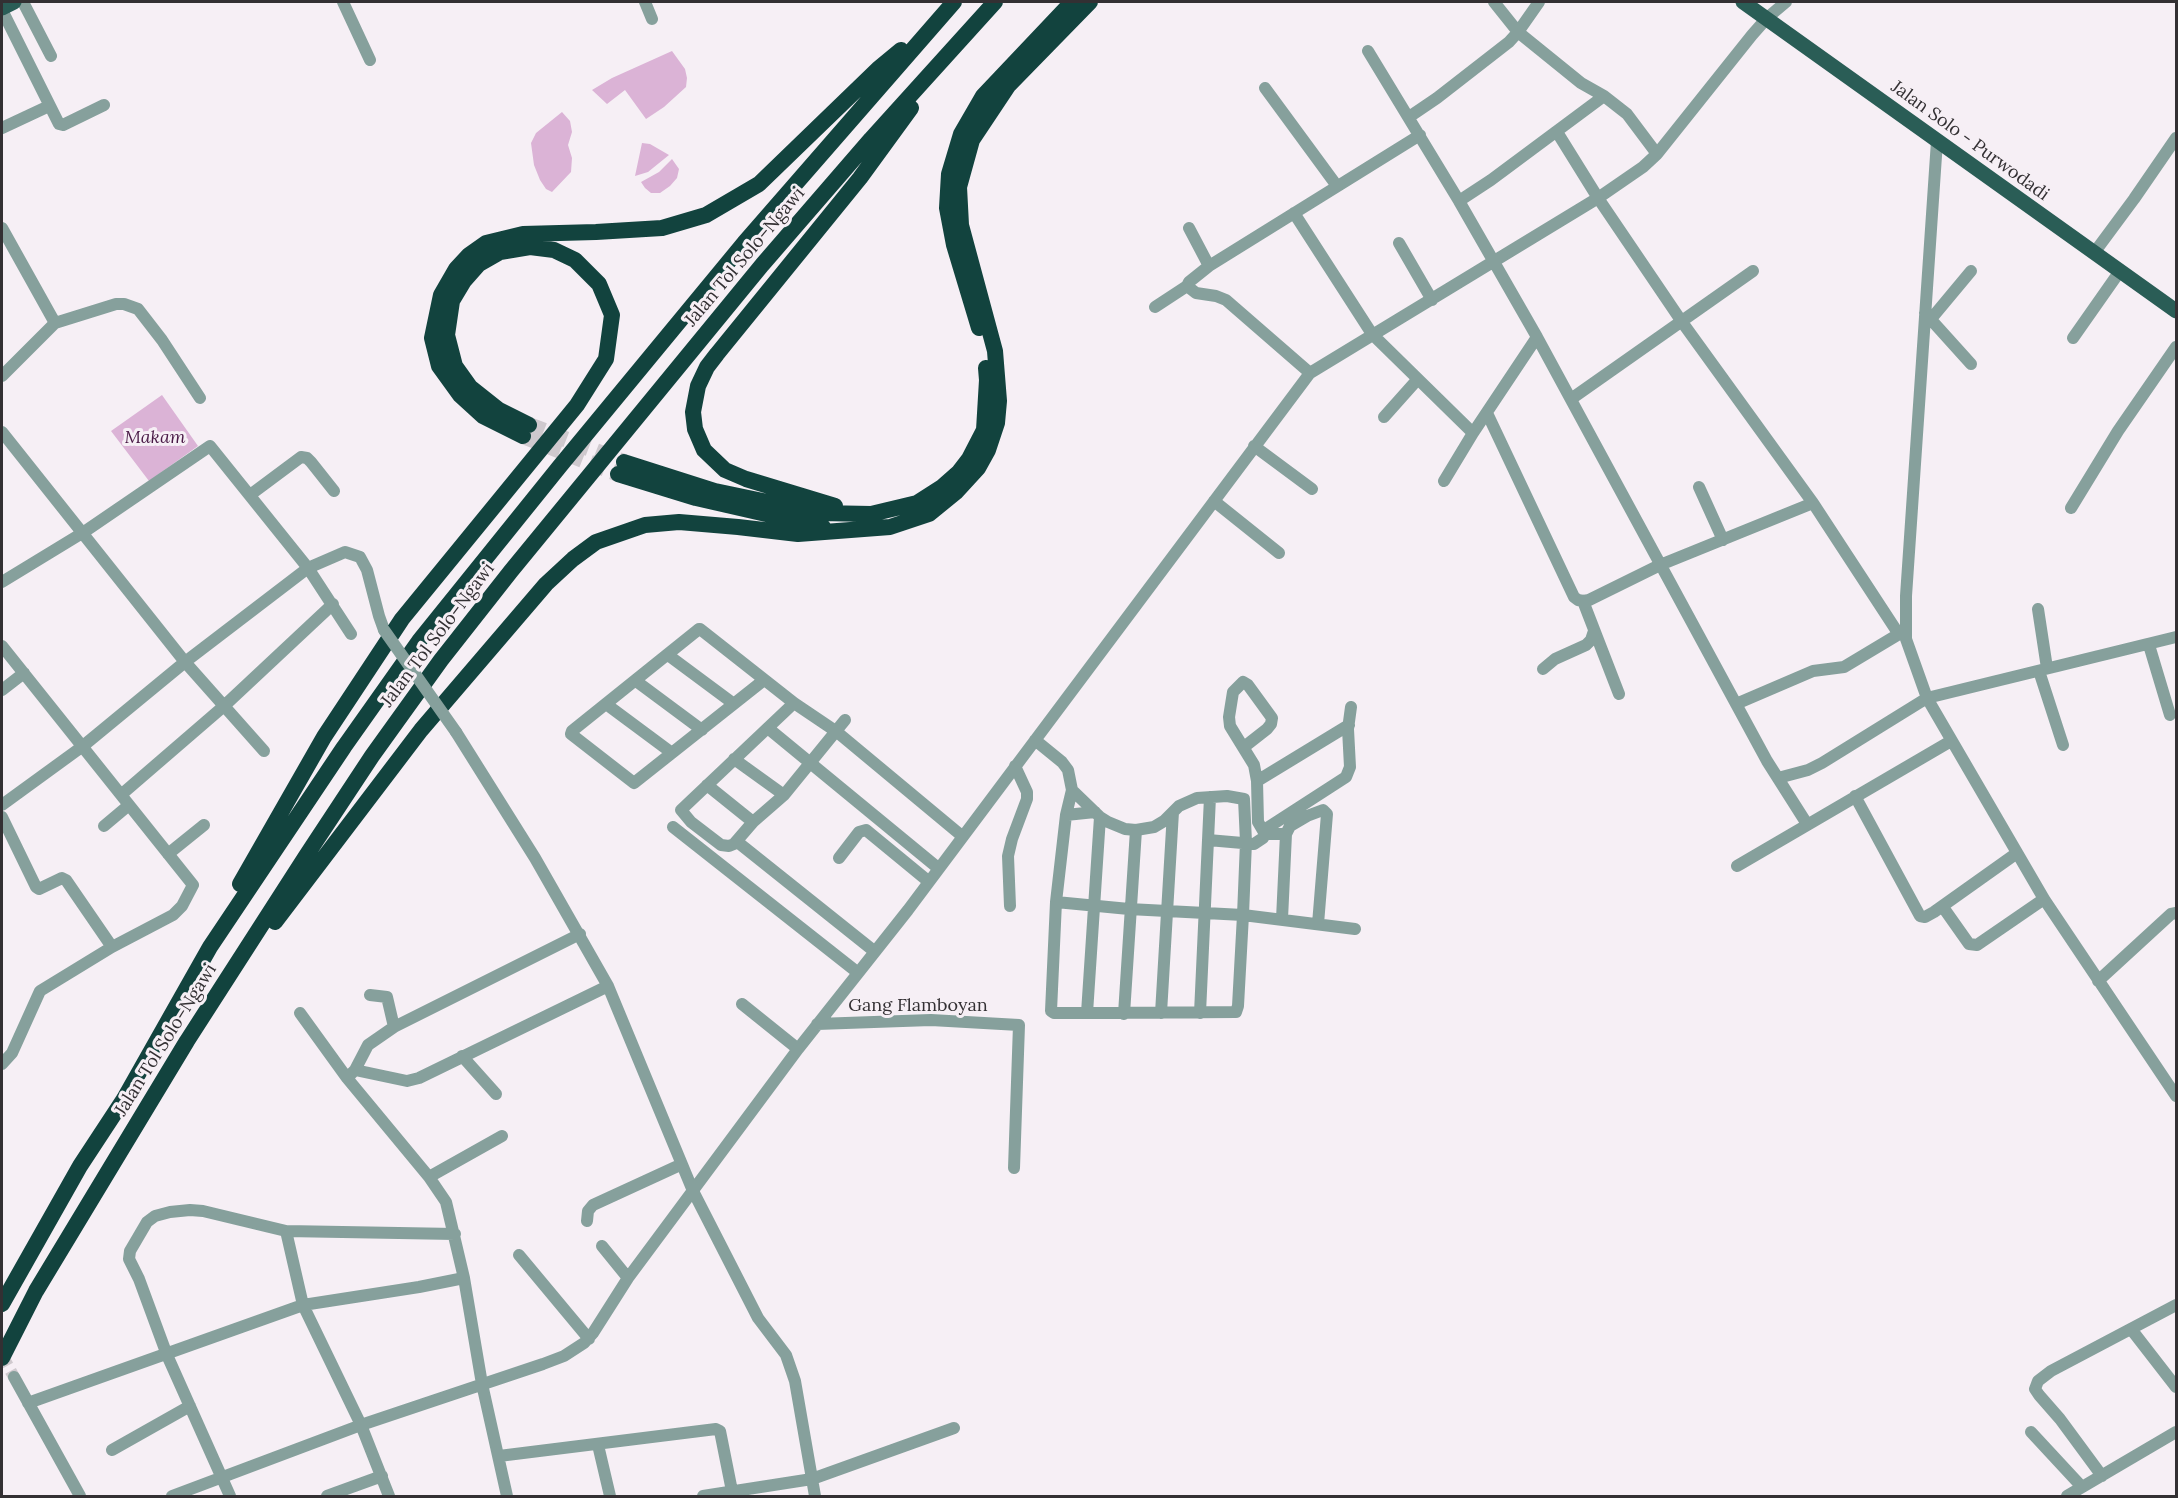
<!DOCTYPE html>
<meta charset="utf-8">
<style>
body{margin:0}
#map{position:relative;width:2178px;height:1498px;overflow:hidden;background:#f6eff5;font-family:Lora,serif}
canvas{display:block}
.frame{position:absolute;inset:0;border:3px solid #333033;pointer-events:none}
</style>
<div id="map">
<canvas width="2178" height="1498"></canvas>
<div class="frame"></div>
</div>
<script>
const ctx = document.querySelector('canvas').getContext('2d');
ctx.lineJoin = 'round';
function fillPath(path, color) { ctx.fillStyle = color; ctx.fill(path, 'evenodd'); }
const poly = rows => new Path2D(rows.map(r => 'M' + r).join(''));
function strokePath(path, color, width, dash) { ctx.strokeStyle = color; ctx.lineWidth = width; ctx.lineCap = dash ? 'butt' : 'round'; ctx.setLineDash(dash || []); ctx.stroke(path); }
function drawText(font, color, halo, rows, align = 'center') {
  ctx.font = font + ' Lora,serif'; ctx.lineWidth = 6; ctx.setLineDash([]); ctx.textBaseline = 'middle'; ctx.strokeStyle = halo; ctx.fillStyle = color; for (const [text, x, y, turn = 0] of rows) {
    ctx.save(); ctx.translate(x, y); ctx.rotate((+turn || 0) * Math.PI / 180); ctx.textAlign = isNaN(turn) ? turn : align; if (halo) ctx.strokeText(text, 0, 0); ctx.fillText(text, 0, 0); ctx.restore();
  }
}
const green = poly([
 [672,51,685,69,687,78,686,87,664,107,646,119,625,90,607,104,592,90,612,78],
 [562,112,570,121,572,132,568,145,572,158,571,172,552,192,546,189,540,180,534,165,531,143,536,133],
 [642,143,650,144,669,155,648,172,635,176],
 [672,159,679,169,677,178,670,186,660,193,651,193,645,188,641,182,659,172],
 [162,395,198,446,149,481,111,431]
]);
const minorTunnel = poly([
 [2,1355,14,1377]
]);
const highwayTunnel = poly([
 [529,425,624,462],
 [523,436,618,474]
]);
const minor = poly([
 [23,2,51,56],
 [343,2,370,60],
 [645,2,652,19],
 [1494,2,1518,32,1581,83,1604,96,1627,114,1657,154],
 [2,10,59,124,63,125,104,105],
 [1368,51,1459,201,1537,337,1767,761,1807,824],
 [1265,88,1337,186],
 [1409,117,1437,98,1509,42,1518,32,1539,2],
 [2,128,49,106],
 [1557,132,1598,198,1682,322,1813,503,1898,633],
 [1937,141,1906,596,1906,639,1927,698,2044,899,2176,1096],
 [1459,201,1491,180,1604,96],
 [1294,213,1372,334,1473,433,1537,337],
 [2,228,55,323,2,376],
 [1189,228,1209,266],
 [1399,243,1432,300],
 [2094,253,2134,199,2176,138],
 [1187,286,1196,293,1216,296,1226,300,1310,373],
 [1155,307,1187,286,1189,282,1209,266,1420,135],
 [1925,313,1971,364],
 [1931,319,1971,271],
 [55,323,116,304,124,304,138,309,162,340,200,398],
 [2073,338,2120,271],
 [1571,399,1753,271],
 [1487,413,1574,597,1578,600,1583,601,1589,600,1660,565,1813,503],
 [1384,417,1417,380],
 [2,432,185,662,264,751],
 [1254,446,1312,489],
 [1444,481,1473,433],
 [1699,487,1723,540],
 [250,495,301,457,307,458,311,462,334,491],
 [1214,501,1279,553],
 [2071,508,2118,431,2176,347],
 [2,582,84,532,210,446,308,568,345,552,360,557,367,570,379,616,384,630],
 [1583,601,1619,694],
 [2038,609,2047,668],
 [2149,645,2170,715],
 [2,646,193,885,182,906,173,915,112,947,40,991,12,1053,2,1064],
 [668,655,734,704],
 [1543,669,1555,659,1586,645,1591,640,1594,631],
 [2039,671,2063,745],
 [764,680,634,783,571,734,572,731,699,629,700,629,794,703,837,732,962,836],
 [636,681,702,730],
 [2,690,24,673],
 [794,703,681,810,691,822,721,845,729,846,734,844,753,822,784,795,845,720],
 [606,704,672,753],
 [1736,704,1813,671,1844,667,1904,631],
 [769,729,938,868],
 [456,732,535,858,608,986,693,1191,758,1318,786,1355,795,1381,815,1496],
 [1035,740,1062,762,1068,770,1072,790,1100,817,1108,822,1125,829,1136,830,1154,827,1164,821,1179,806,1197,798,1227,796,1244,799,1246,842,1243,915,1238,1006,1236,1012,1087,1013,1054,1013,1051,1011,1056,902,1066,815,1072,790],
 [1244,747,1267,729,1271,724,1272,718,1248,685,1243,682,1233,692,1229,717,1230,726,1254,765,1257,781],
 [734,759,784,795],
 [1778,778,1808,770,1822,763,1927,698,2176,637],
 [707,785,753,822],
 [122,794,224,706,333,604],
 [1855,796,1920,916,1925,917,1934,912,2017,853],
 [2,805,83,746,185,662,308,568,351,634],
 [1066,815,1095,812],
 [2,817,36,887,39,889,62,878,66,880,112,947],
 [104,826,129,805],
 [673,827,857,972],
 [1264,830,1346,777,1350,767,1348,729,1351,707],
 [1265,834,1258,822,1257,781,1349,725],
 [1265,834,1286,834,1282,919],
 [1286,834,1290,826,1307,816,1323,810,1327,814,1318,924],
 [1208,840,1254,844,1263,838,1265,834],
 [740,844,874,951],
 [168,854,204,825],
 [839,858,859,832,866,830,928,881],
 [1737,866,1951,741],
 [1056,902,1129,909,1243,915,1355,929],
 [1944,905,1945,910,1969,944,1977,945,2044,899],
 [1010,906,1008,856,1012,839,1027,799,1027,792,1015,766],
 [2098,981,2171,914,2176,913],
 [370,995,387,997,394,1027],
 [742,1004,798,1049],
 [300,1013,347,1078,429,1177,446,1202,464,1278,482,1384,507,1496],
 [1087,1013,1100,817],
 [1161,1013,1173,812],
 [1200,1013,1210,797],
 [1124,1014,1136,830],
 [817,1024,931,1020,1019,1025,1014,1168],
 [462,1056,496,1094],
 [355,1070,407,1081,419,1078,608,986],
 [347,1078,355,1070,368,1045,394,1027,580,934],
 [429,1177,502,1136],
 [587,1221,588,1211,593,1205,680,1165],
 [286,1231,303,1305,419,1287,464,1278],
 [602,1246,628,1278],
 [519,1255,589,1339],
 [2131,1329,2176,1387],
 [14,1377,80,1496],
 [28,1403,303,1305,361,1425,389,1496],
 [2031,1432,2082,1487],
 [598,1445,610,1496],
 [112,1450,190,1406],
 [499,1456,716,1429,720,1431,733,1496],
 [2102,1476,2060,1419,2039,1395,2035,1389,2038,1381,2051,1371,2176,1305],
 [172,1496,361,1425,543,1364,564,1356,584,1343,593,1333,628,1278,798,1049,908,910,1310,373,1598,198,1643,167,1657,154,1752,35,1767,18,1786,2],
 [230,1496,167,1355,139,1279,129,1259,130,1251,147,1222,155,1216,170,1212,190,1210,203,1211,286,1231,455,1234],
 [327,1496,382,1476],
 [703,1496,812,1479,954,1428],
 [2067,1496,2176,1432]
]);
const major = poly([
 [1743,2,2176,311],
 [2,8,14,2]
]);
const highway = poly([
 [979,328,954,245,947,208,949,174,961,134,983,96,1072,2],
 [523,436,483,416,460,395,439,366,432,338,441,295,456,269,469,255,486,243,523,234,596,232,662,228,706,215,759,184,878,69,901,50],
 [624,462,715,491,820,513,871,514,917,503,942,487,959,472,969,459,984,430,987,380,986,368],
 [618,474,696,498,823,527],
 [835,506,746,479,725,470,704,450,695,429,693,412,698,386,707,367,717,354,860,178,911,108],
 [240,884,324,737,402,619,577,405,606,359,612,315,599,284,575,260,554,250,530,247,500,252,479,264,464,281,452,301,447,335,455,366,470,387,499,410,529,425],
 [275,922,421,730,546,584,573,559,596,542,645,525,679,522,738,527,798,534,890,527,929,514,956,492,978,468,988,450,997,423,999,401,995,351,961,225,959,187,972,140,1008,86,1090,2],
 [2,1304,80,1166,124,1099,210,947,344,747,419,641,560,466,744,243,954,2],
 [2,1358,36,1291,187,1041,306,856,372,756,441,660,511,571,762,265,871,139,995,2]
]);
const minorBridge = poly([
 [384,630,456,732]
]);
const streetNames = [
 ["Jalan Solo - Purwodadi",1970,141,36],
 ["Jalan Tol Solo–Ngawi",745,257,-50],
 ["Jalan Tol Solo–Ngawi",438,635,-53],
 ["Gang Flamboyan",918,1006],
 ["Jalan Tol Solo–Ngawi",166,1040,-58]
];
const parkNames = [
 ["Makam",155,438]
];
fillPath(green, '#dbb3d6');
strokePath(minorTunnel, '#cfc9ce', 12, [12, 6]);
strokePath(highwayTunnel, '#cfc9ce', 16, [16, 8]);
strokePath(minor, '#86a09c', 12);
strokePath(major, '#2a5d56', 15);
strokePath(highway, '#12433e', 16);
strokePath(minorBridge, '#86a09c', 12);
drawText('18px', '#333033', '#f6eff5', streetNames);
drawText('italic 18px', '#491946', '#f6eff5', parkNames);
</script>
